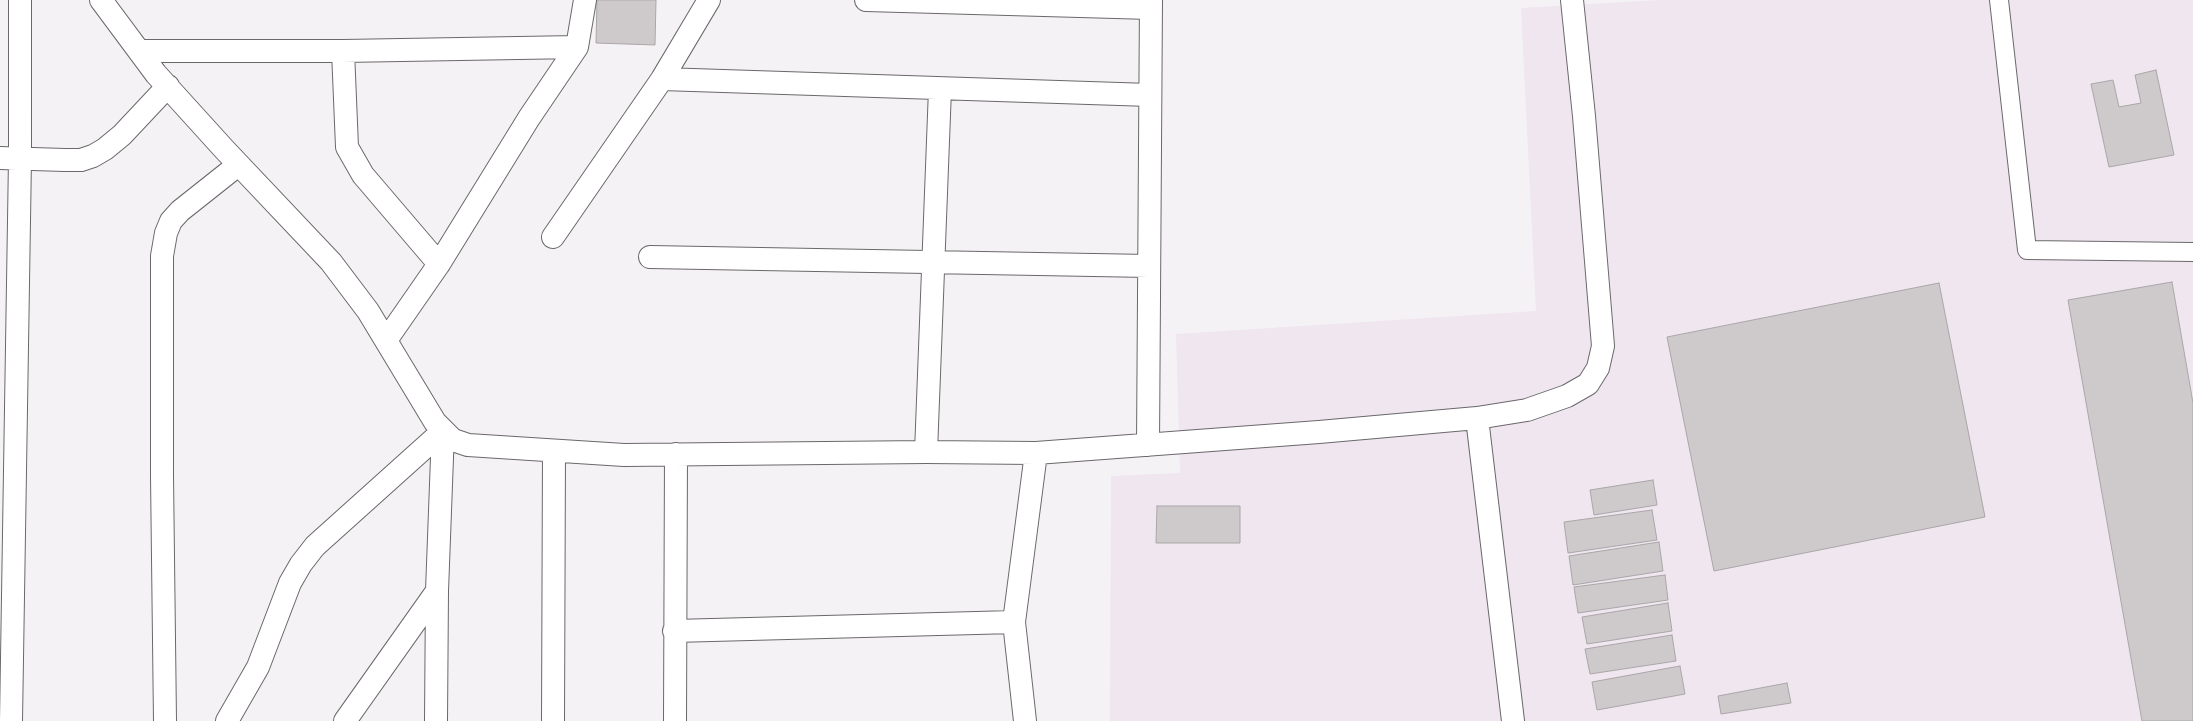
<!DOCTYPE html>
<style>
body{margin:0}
canvas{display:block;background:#f5f2f5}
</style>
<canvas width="2193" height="721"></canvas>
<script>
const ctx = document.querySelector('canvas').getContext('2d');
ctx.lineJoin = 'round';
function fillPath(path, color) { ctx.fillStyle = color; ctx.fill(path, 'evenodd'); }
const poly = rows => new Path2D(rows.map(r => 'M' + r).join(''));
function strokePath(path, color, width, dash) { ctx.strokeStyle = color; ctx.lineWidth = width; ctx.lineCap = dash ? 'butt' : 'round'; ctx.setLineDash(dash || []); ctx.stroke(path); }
const built = poly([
 [1660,0,2193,0,2193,721,1110,721,1111,476,1180,473,1176,334,1536,311,1521,8]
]);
const building = poly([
 [597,0,656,0,655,45,596,43,597,0],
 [2156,70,2174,155,2109,167,2091,84,2113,80,2119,107,2141,103,2135,75,2156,70],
 [2172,282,2193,403,2193,721,2142,721,2068,300,2172,282],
 [1939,283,1985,517,1714,571,1667,337,1939,283],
 [1653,480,1657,505,1594,515,1590,490,1653,480],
 [1157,506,1240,506,1240,543,1156,543,1157,506],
 [1652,510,1657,540,1568,553,1564,522,1652,510],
 [1659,542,1663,571,1573,585,1569,556,1659,542],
 [1665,575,1668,600,1578,613,1574,587,1665,575],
 [1668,603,1672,631,1587,644,1582,617,1668,603],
 [1672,635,1676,661,1590,674,1585,649,1672,635],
 [1680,666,1685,694,1597,710,1592,682,1680,666],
 [1787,683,1791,703,1721,714,1718,696,1787,683]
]);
const lane = poly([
 [1999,0,2027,250,2193,252]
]);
const street = poly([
 [101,0,156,74,224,149,331,262,368,311,435,422,453,440,468,445,624,455,926,452,1036,453,1319,432,1477,418,1527,410,1567,396,1588,384,1598,368,1603,346,1584,116,1572,0],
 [866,0,1151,8],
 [139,51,343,51,577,47],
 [343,51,347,147,363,175,439,264],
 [662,79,1150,95],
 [0,158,65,160,81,160,93,156,105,149,122,135,168,86],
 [553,237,662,79,709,0],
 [650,257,1149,266],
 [387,339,439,264,529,118,577,47,585,0],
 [1477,418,1513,721],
 [1148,445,1151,0],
 [926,452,940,89],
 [674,631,1014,622],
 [11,721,20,158,20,0],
 [165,721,162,476,162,256,166,233,171,221,180,211,238,165],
 [227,721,258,667,290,583,301,564,315,546,443,431],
 [345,721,437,591],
 [436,721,437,591,443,431],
 [553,721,554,451],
 [675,721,676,454],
 [1025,721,1014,622,1036,453]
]);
fillPath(built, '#efe6ef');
fillPath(building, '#cecacb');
strokePath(building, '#aba7a9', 1);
strokePath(lane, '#6b686b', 20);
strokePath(street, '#6b686b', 24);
strokePath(lane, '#fff', 18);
strokePath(street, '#fff', 22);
</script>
